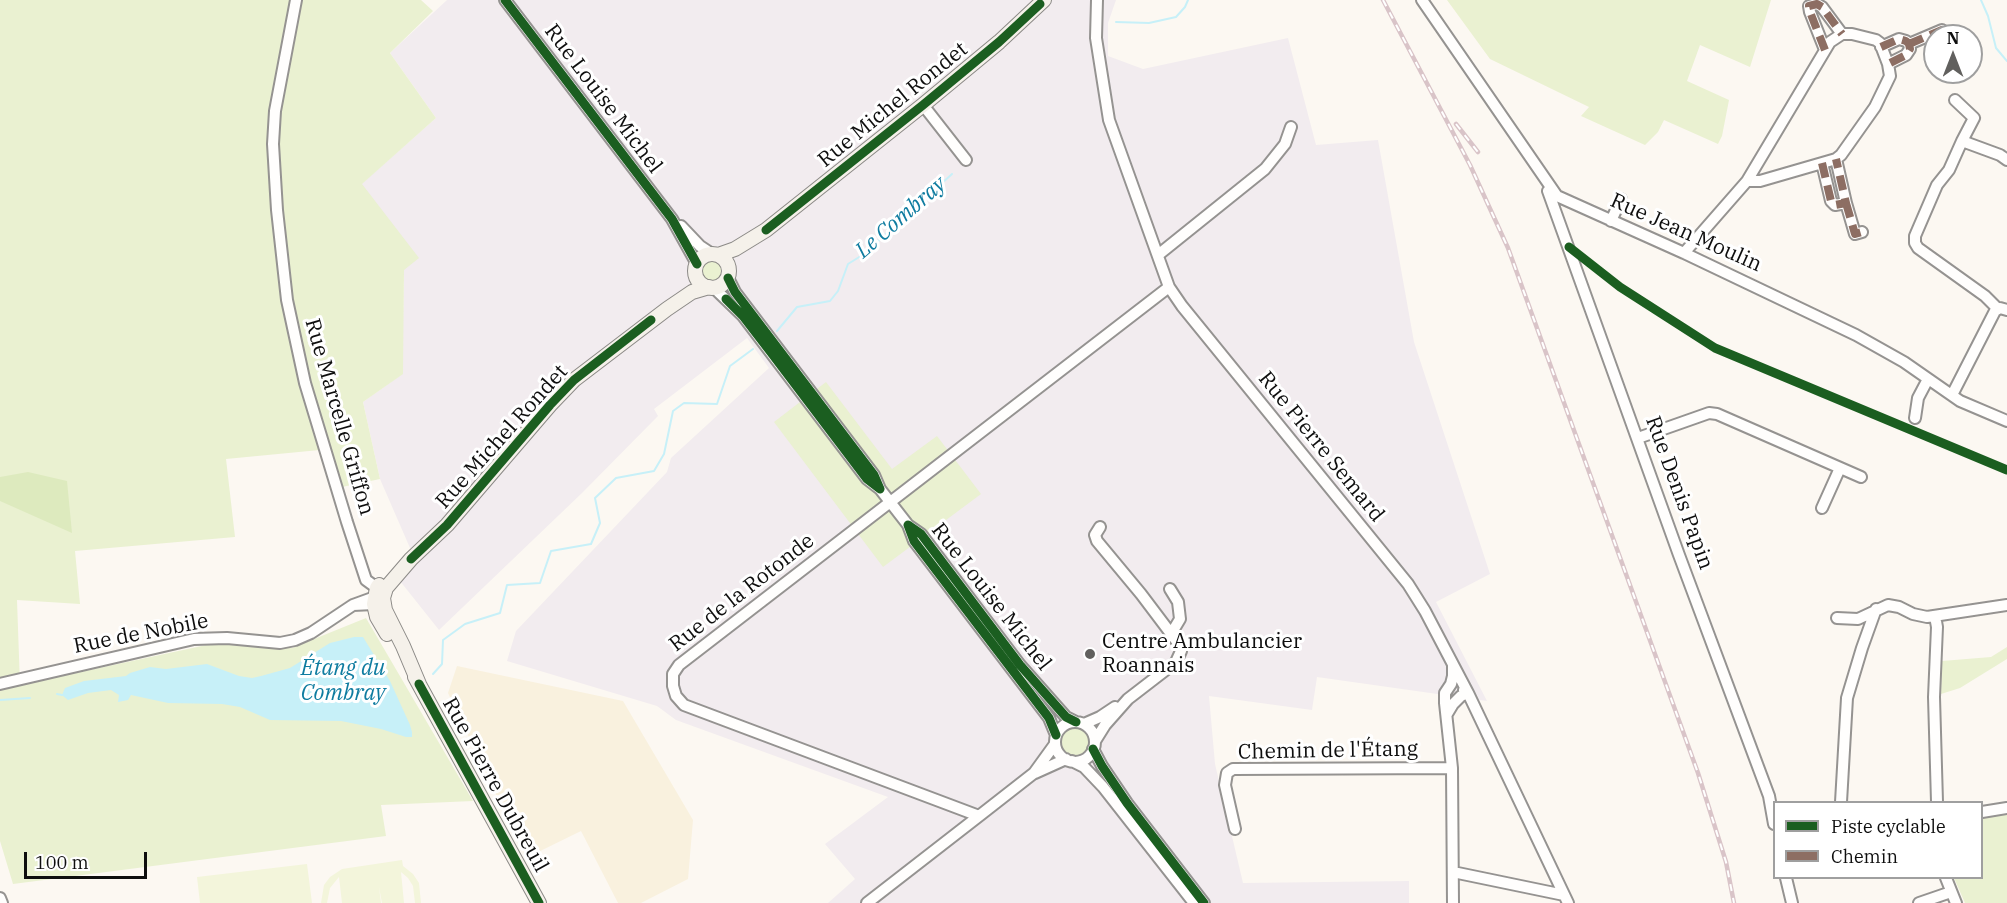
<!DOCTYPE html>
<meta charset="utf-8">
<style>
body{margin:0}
#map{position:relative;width:2007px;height:903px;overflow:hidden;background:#fcf8f2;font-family:"IBM Plex Serif",serif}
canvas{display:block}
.legend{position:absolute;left:1773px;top:801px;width:210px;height:78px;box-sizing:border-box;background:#fff;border:2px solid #9f9f9f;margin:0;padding:8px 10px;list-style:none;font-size:18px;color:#0e0e0e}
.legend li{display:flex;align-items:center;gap:12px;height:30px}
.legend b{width:30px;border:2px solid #9f9f9f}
.north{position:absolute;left:1923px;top:24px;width:60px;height:60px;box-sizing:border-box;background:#fff;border:2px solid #9f9f9f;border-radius:50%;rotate:0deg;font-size:16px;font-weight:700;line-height:24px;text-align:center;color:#0e0e0e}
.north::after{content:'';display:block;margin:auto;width:21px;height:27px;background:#61605e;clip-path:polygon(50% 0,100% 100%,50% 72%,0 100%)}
.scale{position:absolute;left:24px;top:852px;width:123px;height:27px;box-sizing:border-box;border:3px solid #0e0e0e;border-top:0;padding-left:8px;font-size:18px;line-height:21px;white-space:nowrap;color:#0e0e0e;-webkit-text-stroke:4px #fff;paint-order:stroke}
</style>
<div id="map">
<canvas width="2007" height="903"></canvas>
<ul class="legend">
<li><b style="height:8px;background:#1b5e20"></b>Piste cyclable</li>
<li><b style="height:8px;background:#8d6e63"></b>Chemin</li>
</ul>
<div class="north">N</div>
<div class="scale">100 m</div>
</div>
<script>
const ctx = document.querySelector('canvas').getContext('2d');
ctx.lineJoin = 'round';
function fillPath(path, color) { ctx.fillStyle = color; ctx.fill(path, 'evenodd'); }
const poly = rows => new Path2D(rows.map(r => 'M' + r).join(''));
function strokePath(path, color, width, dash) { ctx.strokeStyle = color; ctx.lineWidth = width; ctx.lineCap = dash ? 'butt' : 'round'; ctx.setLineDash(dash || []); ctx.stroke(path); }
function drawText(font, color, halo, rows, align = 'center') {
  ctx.font = font + ' "IBM Plex Serif",serif'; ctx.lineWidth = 6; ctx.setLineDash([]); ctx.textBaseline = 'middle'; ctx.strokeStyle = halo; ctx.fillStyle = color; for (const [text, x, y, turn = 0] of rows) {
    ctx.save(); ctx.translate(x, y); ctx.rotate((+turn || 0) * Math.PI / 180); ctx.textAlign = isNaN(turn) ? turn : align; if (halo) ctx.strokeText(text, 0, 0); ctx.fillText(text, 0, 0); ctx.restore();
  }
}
const industrial = poly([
 [447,0,1116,0,1108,23,1108,56,1143,69,1288,38,1316,145,1378,140,1414,342,1490,574,1436,602,1487,701,1317,677,1312,710,1209,696,1215,764,1243,883,1409,881,1409,903,828,903,855,879,825,844,888,797,676,720,657,706,507,661,516,631,667,472,671,458,769,368,747,338,654,409,658,416,582,493,439,630,400,581,417,564,380,479,363,402,402,374,404,270,361,184,436,118,390,53]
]);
const farmland = poly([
 [457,666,623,701,693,820,688,879,641,903,618,903,581,831,526,858,448,693]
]);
const green = poly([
 [0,0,421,0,433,11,390,53,436,118,362,184,419,258,404,270,403,374,363,402,380,479,342,487,330,449,226,459,235,537,75,551,80,604,17,600,20,685,211,644,292,648,366,618,473,801,381,805,386,836,13,884,0,841],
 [1447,0,1771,0,1750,67,1700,45,1687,81,1729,100,1722,136,1718,144,1664,120,1658,132,1645,145,1581,116,1589,107,1490,59],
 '700 271a12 12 0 1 1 24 0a12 12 0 1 1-24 0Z',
 [826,382,892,469,937,436,981,494,883,567,774,422],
 [2007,647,2007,659,1960,688,1941,694,1942,661,1991,657],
 '1061 742a14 14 0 1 1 28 0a14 14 0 1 1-28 0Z',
 [2007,813,2007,903,1965,903,1954,878,1982,878,1982,818]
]);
const forest = poly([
 [28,472,67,481,72,533,0,501,0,477]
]);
const pitch = poly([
 [402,860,403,866,413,874,419,883,421,903,415,903,413,886,408,878,401,872,404,903,382,903,379,887,381,903,342,903,339,877,330,888,327,903,321,903,324,885,330,877,342,869],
 [307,864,312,903,200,903,197,877]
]);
const water = poly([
 [354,637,363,637,390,681,410,725,412,732,412,737,406,737,381,729,341,721,270,720,240,707,222,704,168,703,131,695,128,700,118,702,119,695,111,690,88,693,68,700,62,695,65,688,84,681,126,676,130,673,150,667,166,669,207,664,239,676,252,678,261,676,290,668,330,643]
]);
const stream = poly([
 [1981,0,1988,16,1996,48,2007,61],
 [1116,22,1149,23,1176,17,1185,7,1188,0],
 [777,331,797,307,830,301,838,291,848,264,864,254,952,174],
 [433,674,442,664,443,640,465,624,500,613,507,585,540,583,551,551,591,544,600,523,595,498,616,478,654,471,664,454,673,411,684,403,717,404,730,366,753,349],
 [57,694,62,695],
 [0,700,30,698]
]);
const street = poly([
 [296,0,275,111,273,144,277,210,287,300,305,383,347,522,366,580,377,588],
 [505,0,672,219,697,264],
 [1097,0,1096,38,1109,120,1169,287,1182,306,1408,584,1425,611,1468,693,1568,903],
 [1422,0,1557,196,1684,253,1856,335,1904,362,1960,401,2007,421],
 [1909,44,1942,30,1945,36],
 [1881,47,1899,39,1906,41,1909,44,1910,49,1906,55,1888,64],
 [1825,50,1810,12,1809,6,1817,4,1822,7,1842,34],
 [1955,100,1974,118,1962,141],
 [923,105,966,160],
 [1822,163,1831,201,1835,205,1846,203,1836,159],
 [1548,191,1679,555,1769,796,1774,824],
 [1846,203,1855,234,1862,232],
 [1611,221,1621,199],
 [681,226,700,246,712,254],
 [1684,253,1747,181,1830,42,1842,34,1852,34,1876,40,1880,43,1888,64,1890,76,1875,107,1841,155,1836,159,1760,181,1747,181],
 [1158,255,1265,169,1285,144,1291,127],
 [714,288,743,316,867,479,880,489,874,475,735,292,728,278],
 [1998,309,1985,296,1918,248,1915,243,1915,236,1937,185,1949,170,1962,141,2000,155,2007,160],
 [1952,395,1995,311,2000,308,2007,310],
 [1915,418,1918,398,1928,379],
 [1638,438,1709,413,1717,414,1861,477],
 [880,489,908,525],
 [1822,508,1840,468],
 [1170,589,1178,602,1180,619,1171,634],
 [374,604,353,605,375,597],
 [1935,616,1937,627,1934,697,1937,802],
 [1837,618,1858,619,1888,605,1899,607,1913,614,1927,617,2007,605],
 [0,684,194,639,227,638,280,643,295,640,311,633,353,605],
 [1447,714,1453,704,1461,696,1468,693,1464,690],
 '1055 742a20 20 0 1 1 40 0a20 20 0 1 1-40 0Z',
 [1084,724,1100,717,1115,707],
 [1056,735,1049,718,914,541,908,525,921,534,1020,665,1066,717,1076,722],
 [1095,741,1105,725,1128,699,1176,662,1181,651,1178,643,1141,594,1097,541,1095,535,1100,527],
 [1055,744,1034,773,979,816,684,705,676,696,673,686,673,674,679,665,1169,287],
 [1093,749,1102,766,1127,803,1204,903],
 [1072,761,1084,767,1103,787,1194,903],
 [1035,773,1066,759],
 [1841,802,1847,698,1862,648,1876,609],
 [1982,812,2007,808],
 [1235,829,1225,785,1227,773,1233,769,1452,768],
 [1453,872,1564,895],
 [1786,878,1792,903],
 [1946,878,1956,903],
 [0,898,2,903],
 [867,903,979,816],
 [1453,903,1452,768,1445,703,1445,693,1451,684,1453,676,1453,666],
 [1919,903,1951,892]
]);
const secondary = poly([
 '695 271a17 17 0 1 1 34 0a17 17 0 1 1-34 0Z',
 [718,255,735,249,766,230,923,105,999,42,1044,0],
 [379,585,377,588,374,604,377,617,387,634],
 [415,677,539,903],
 [419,684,403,646,385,610,383,598,386,588,411,559,447,525,550,405,574,380,667,309,692,292,709,287]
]);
const rail = poly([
 [1383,0,1470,165,1508,248,1698,773,1726,862,1734,903],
 [1456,124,1478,152]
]);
const quiet = poly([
 [1909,44,1942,30,1945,36],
 [1881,47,1899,39,1906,41,1909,44,1910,49,1906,55,1888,64],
 [1825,50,1810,12,1809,6,1817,4,1822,7,1842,34],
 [1822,163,1831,201,1835,205,1846,203,1836,159],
 [1846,203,1855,234,1862,232]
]);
const cycleway = poly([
 [505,0,672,219,697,264],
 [766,230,923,105,999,42,1040,4],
 [1569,247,1620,287,1715,348,2007,470],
 [726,299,743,316,773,355,867,479,880,489,874,475,735,292,728,278],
 [411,559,447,525,550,405,574,380,651,320],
 [419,684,539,903],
 [1056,735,1049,718,914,541,908,525,921,534,1020,665,1066,717,1076,722],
 [1093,749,1102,766,1127,803,1204,903]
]);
const markers = [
 [1090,654,6,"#61605e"]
];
const streetNames = [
 ["Rue Louise Michel",603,99,53],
 ["Rue Michel Rondet",893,105,-39],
 ["Rue Jean Moulin",1686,233,24],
 ["Rue Marcelle Griffon",339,417,74],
 ["Rue Michel Rondet",502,437,-48],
 ["Rue Pierre Semard",1321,447,51],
 ["Rue Denis Papin",1679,493,70],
 ["Rue de la Rotonde",742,593,-38],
 ["Rue Louise Michel",991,597,52],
 ["Rue de Nobile",141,634,-11],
 ["Chemin de l'Étang",1328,751,-1],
 ["Rue Pierre Dubreuil",495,785,61]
];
const poiNames = [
 ["Centre Ambulancier",1102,642],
 ["Roannais",1102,666]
];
const waterNames = [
 ["Le Combray",901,218,-41],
 ["Étang du",343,669],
 ["Combray",343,694]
];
fillPath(industrial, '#f2ecef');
fillPath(farmland, '#f9f1de');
fillPath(green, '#eaf1d1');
fillPath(forest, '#ddeabe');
fillPath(pitch, '#f3f5db');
fillPath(water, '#c7f0f8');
strokePath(stream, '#c7f0f8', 2);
strokePath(street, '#959391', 14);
strokePath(secondary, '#8c8a87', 16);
strokePath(street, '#fffefd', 10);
strokePath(secondary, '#f5f1ea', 14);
strokePath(rail, '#d9c4c8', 4.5);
strokePath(rail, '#fff', 2, [7]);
strokePath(quiet, '#8d6e63', 8, [15, 8]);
strokePath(cycleway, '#1b5e20', 9);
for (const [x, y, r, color] of markers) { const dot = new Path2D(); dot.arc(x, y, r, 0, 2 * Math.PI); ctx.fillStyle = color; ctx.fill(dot); strokePath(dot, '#fff', 2); }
drawText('21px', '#0e0e0e', '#fff', streetNames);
drawText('21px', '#0e0e0e', '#fff', poiNames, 'left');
drawText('italic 22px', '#0f7ca0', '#fff', waterNames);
</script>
